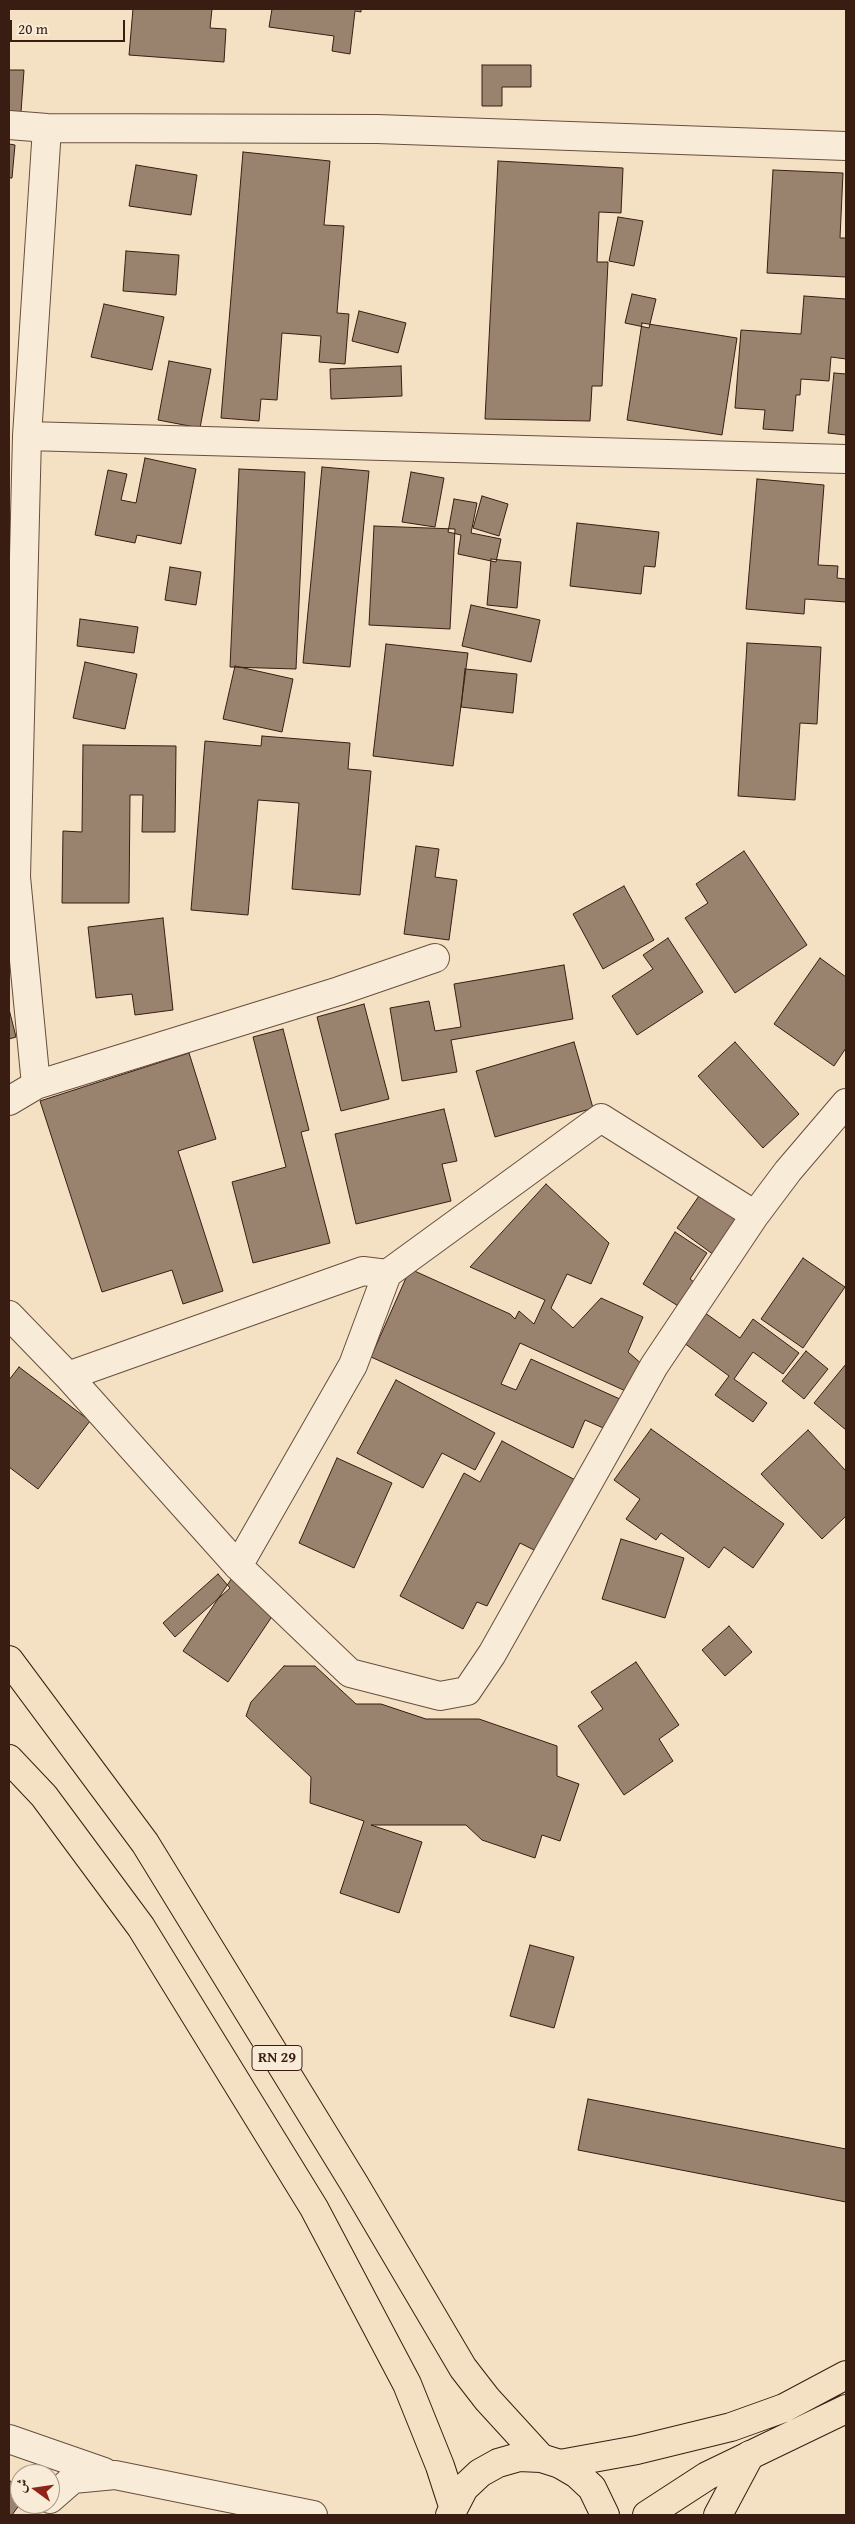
<!DOCTYPE html>
<meta charset="utf-8">
<style>
body{margin:0}
#map{position:relative;width:855px;height:2524px;overflow:hidden;background:#f4e1c3;font-family:"Gentium Book Plus",Amiri,serif}
canvas{display:block}
.frame{position:absolute;inset:0;border:10px solid #391d12;pointer-events:none}
.north{position:absolute;left:10px;top:2464px;width:50px;height:50px;box-sizing:border-box;background:#f8ecd8;border:1px solid #ac9989;border-radius:50%;rotate:284deg;font-size:14px;font-weight:700;line-height:20px;text-align:center;color:#391d12}
.north::after{content:'';display:block;margin:auto;width:18px;height:22px;background:#8f2418;clip-path:polygon(50% 0,100% 100%,50% 72%,0 100%)}
.scale{position:absolute;left:10px;top:20px;width:115px;height:22px;box-sizing:border-box;border:2px solid #391d12;border-top:0;padding-left:6px;font-size:15px;line-height:18px;white-space:nowrap;color:#391d12;-webkit-text-stroke:4px #f8ecd8;paint-order:stroke}
</style>
<div id="map">
<canvas width="855" height="2524"></canvas>
<div class="frame"></div>
<div class="north">ش</div>
<div class="scale">20 m</div>
</div>
<script>
const ctx = document.querySelector('canvas').getContext('2d');
ctx.lineJoin = 'round';
function fillPath(path, color) { ctx.fillStyle = color; ctx.fill(path, 'evenodd'); }
const poly = rows => new Path2D(rows.map(r => 'M' + r).join(''));
function strokePath(path, color, width, dash) { ctx.strokeStyle = color; ctx.lineWidth = width; ctx.lineCap = dash ? 'butt' : 'round'; ctx.setLineDash(dash || []); ctx.stroke(path); }
function drawText(font, color, halo, rows, align = 'center') {
  ctx.font = font + ' "Gentium Book Plus",serif'; ctx.lineWidth = 5; ctx.setLineDash([]); ctx.textBaseline = 'middle'; ctx.strokeStyle = halo; ctx.fillStyle = color; for (const [text, x, y, turn = 0] of rows) {
    ctx.save(); ctx.translate(x, y); ctx.rotate((+turn || 0) * Math.PI / 180); ctx.textAlign = isNaN(turn) ? turn : align; if (halo) ctx.strokeText(text, 0, 0); ctx.fillText(text, 0, 0); ctx.restore();
  }
}
const building = poly([
 [133,9,212,9,210,28,226,29,224,62,129,55,133,9],
 [272,9,361,9,361,12,355,11,350,54,332,51,334,36,269,27,272,9],
 [482,65,531,65,531,87,502,87,502,106,482,106,482,65],
 [9,70,24,70,21,112,9,111,9,70],
 [9,144,15,145,12,178,9,178,9,144],
 [243,152,330,161,324,225,344,226,337,313,349,314,345,364,319,362,321,336,282,333,277,400,261,399,259,421,221,418,243,152],
 [498,161,623,168,621,213,599,212,597,262,608,262,602,386,592,386,590,421,485,419,498,161],
 [136,165,197,175,191,215,129,206,136,165],
 [773,170,843,173,840,238,846,238,846,277,767,273,773,170],
 [618,217,643,221,634,266,609,261,618,217],
 [126,251,179,255,176,295,123,291,126,251],
 [632,294,656,299,649,328,625,323,632,294],
 [804,296,846,299,846,359,831,357,829,381,801,379,800,395,796,395,793,431,763,429,765,410,735,408,741,330,801,334,804,296],
 [104,304,164,317,152,370,91,357,104,304],
 [359,311,406,323,398,353,352,341,359,311],
 [642,323,737,338,722,435,627,420,642,323],
 [169,361,211,369,200,428,158,420,169,361],
 [401,366,402,396,331,399,330,369,401,366],
 [834,373,846,374,846,435,828,433,834,373],
 [145,458,196,469,181,544,137,535,135,543,95,535,108,470,127,474,121,500,136,503,145,458],
 [322,467,369,471,350,667,303,663,322,467],
 [239,469,305,472,296,669,230,667,239,469],
 [411,472,444,478,435,527,402,522,411,472],
 [757,479,824,485,818,565,838,566,837,578,846,579,846,602,805,599,804,614,746,609,757,479],
 [482,496,508,504,499,536,473,528,482,496],
 [454,499,477,503,471,533,501,539,496,562,458,554,461,535,448,532,454,499],
 [577,523,659,532,655,567,644,566,641,594,570,586,577,523],
 [374,526,455,529,450,629,369,625,374,526],
 [491,559,521,562,517,608,487,605,491,559],
 [170,567,201,572,196,605,165,600,170,567],
 [471,605,540,620,531,662,462,646,471,605],
 [80,619,138,627,134,653,77,646,80,619],
 [747,643,821,647,817,724,800,723,795,800,738,796,747,643],
 [386,644,468,653,453,766,373,756,386,644],
 [85,662,137,674,125,729,73,718,85,662],
 [235,666,293,679,282,732,223,719,235,666],
 [465,669,517,674,513,713,461,707,465,669],
 [262,736,350,743,348,769,371,771,360,895,292,889,299,803,258,800,248,915,191,910,205,741,261,746,262,736],
 [83,745,176,746,175,832,142,832,143,795,130,795,129,903,62,903,63,831,82,832,83,745],
 [416,846,439,849,435,877,457,880,449,940,404,934,416,846],
 [744,851,807,945,735,993,685,918,708,903,696,884,744,851],
 [624,886,654,940,603,969,573,914,624,886],
 [163,918,173,1010,135,1015,132,994,96,998,88,927,163,918],
 [668,938,703,992,637,1035,612,996,653,969,643,955,668,938],
 [820,958,846,977,846,1048,834,1066,774,1024,820,958],
 [564,965,573,1019,451,1040,457,1072,402,1081,390,1008,429,1001,435,1031,461,1027,454,984,564,965],
 [364,1004,389,1099,341,1111,317,1017,364,1004],
 [9,1009,16,1037,9,1039,9,1009],
 [283,1029,309,1130,301,1132,330,1243,253,1263,232,1182,286,1167,253,1037,283,1029],
 [574,1042,593,1108,495,1137,476,1071,574,1042],
 [735,1042,799,1114,763,1148,698,1076,735,1042],
 [189,1053,216,1139,178,1151,223,1291,183,1304,172,1270,102,1292,40,1101,189,1053],
 [444,1109,457,1161,442,1164,451,1201,356,1224,335,1134,444,1109],
 [546,1184,609,1243,591,1284,567,1274,551,1308,573,1328,601,1298,643,1317,628,1352,643,1365,630,1393,520,1343,501,1384,516,1390,531,1359,622,1400,608,1430,585,1420,573,1448,371,1357,410,1269,510,1314,515,1319,519,1311,534,1324,545,1300,470,1267,546,1184],
 [701,1193,739,1220,714,1255,677,1228,701,1193],
 [675,1232,707,1253,690,1279,698,1285,683,1309,643,1284,675,1232],
 [803,1258,845,1287,803,1348,761,1319,803,1258],
 [701,1310,740,1338,753,1319,799,1353,783,1374,753,1352,734,1379,767,1403,753,1422,715,1395,729,1376,680,1340,701,1310],
 [806,1351,828,1369,804,1399,782,1381,806,1351],
 [846,1364,846,1430,814,1403,846,1364],
 [19,1367,90,1421,38,1489,9,1467,9,1380,19,1367],
 [396,1380,495,1433,475,1470,442,1453,423,1488,357,1453,396,1380],
 [651,1429,784,1524,753,1568,724,1547,709,1568,661,1533,656,1540,626,1519,640,1499,614,1480,651,1429],
 [808,1430,846,1471,846,1516,822,1539,761,1474,808,1430],
 [502,1441,579,1482,542,1554,520,1543,487,1606,477,1602,463,1629,400,1596,464,1473,480,1482,502,1441],
 [337,1458,392,1483,354,1568,299,1543,337,1458],
 [621,1539,684,1558,665,1618,602,1599,621,1539],
 [218,1574,230,1588,175,1637,163,1623,218,1574],
 [232,1578,277,1609,228,1682,183,1651,232,1578],
 [729,1626,752,1652,725,1676,702,1650,729,1626],
 [636,1662,679,1725,659,1739,673,1761,624,1795,578,1726,603,1709,591,1692,636,1662],
 [284,1666,315,1666,356,1704,381,1704,426,1719,479,1719,557,1746,557,1776,579,1784,560,1841,542,1835,535,1858,482,1840,466,1825,371,1825,422,1842,399,1913,340,1893,364,1821,310,1803,311,1777,246,1716,251,1702,284,1666],
 [530,1945,574,1957,554,2028,510,2016,530,1945],
 [588,2099,846,2149,846,2202,578,2150,588,2099],
 [9,2480,20,2489,20,2504,12,2515,9,2515,9,2480]
]);
const street = poly([
 [9,125,47,128,377,129,846,146],
 [27,436,47,128],
 [36,1085,16,877,27,436,846,459],
 [9,1101,36,1085,339,991,435,958],
 [9,1315,68,1376,238,1566,350,1673,440,1696,467,1691,492,1654,654,1366,755,1215,788,1171,846,1103],
 [68,1376,363,1271,387,1274],
 [238,1566,353,1365,387,1274,601,1118,755,1215],
 [9,2439,104,2472],
 [50,2499,73,2479,115,2475,313,2515]
]);
const primary = poly([
 [560,2464,637,2450,731,2427,784,2408,846,2375],
 [647,2515,707,2476,846,2409]
]);
const highway = poly([
 [9,1660,145,1843,355,2185,463,2368,487,2399,541,2458],
 [9,1759,44,1796,141,1927,314,2208,407,2384,440,2466,453,2506],
 [450,2515,464,2488,480,2473,498,2463,519,2457,541,2458,560,2464,577,2474,592,2488,605,2515],
 [718,2515,750,2455]
]);
const shields = [
 [277,2058,50]
];
const shieldNames = [
 ["RN 29",277,2058]
];
fillPath(building, '#9a836e');
strokePath(building, '#391d12', 1);
strokePath(street, '#684e3e', 30);
strokePath(primary, '#391d12', 30);
strokePath(highway, '#391d12', 30);
strokePath(street, '#f8ecd8', 28);
strokePath(primary, '#f4e1c3', 28);
strokePath(highway, '#f4e1c3', 28);
for (const [x, y, w] of shields) { const box = new Path2D(); box.roundRect(x - w / 2, y - 12.5, w, 25, 4); ctx.fillStyle = '#f8ecd8'; ctx.fill(box); strokePath(box, '#391d12', 1); }
drawText('bold 15px', '#391d12', null, shieldNames);
</script>
